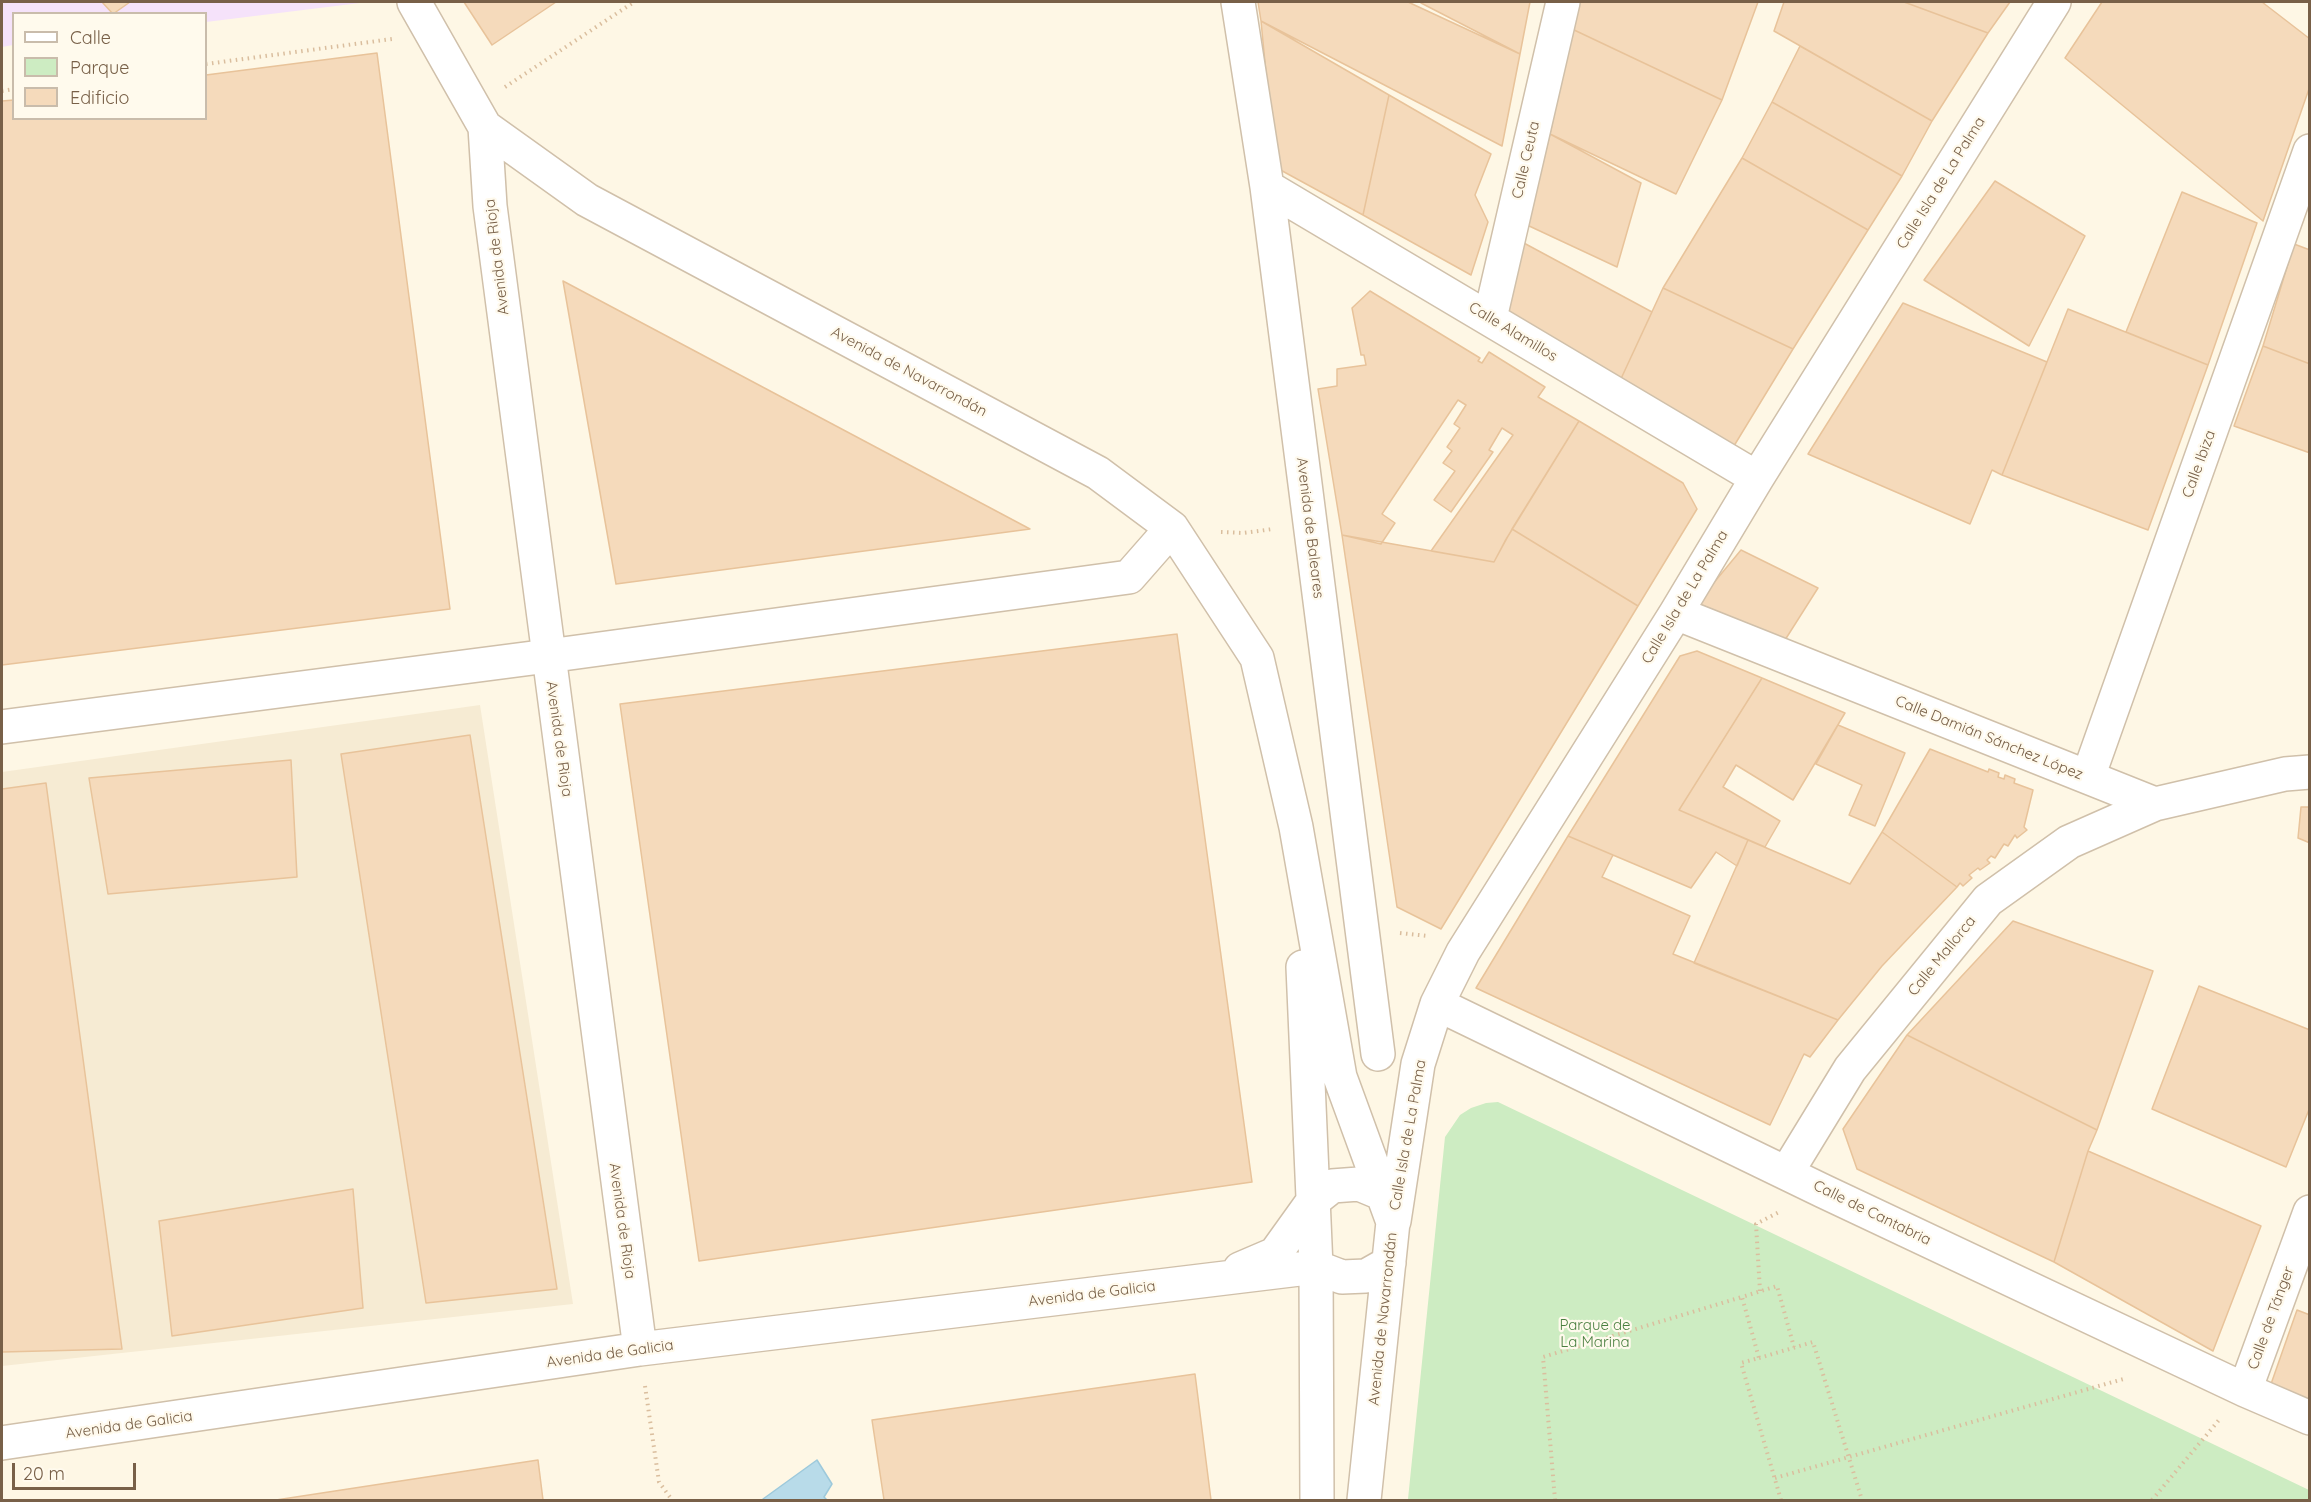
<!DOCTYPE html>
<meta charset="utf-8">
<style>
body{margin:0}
#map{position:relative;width:2311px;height:1502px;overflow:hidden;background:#fef7e5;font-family:Quicksand,sans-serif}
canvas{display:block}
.frame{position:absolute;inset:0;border:3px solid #786048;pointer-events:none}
.legend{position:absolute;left:12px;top:12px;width:195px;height:108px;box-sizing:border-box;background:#fffaed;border:2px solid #c9bcab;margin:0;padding:8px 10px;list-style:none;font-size:18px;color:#786048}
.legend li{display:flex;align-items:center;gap:12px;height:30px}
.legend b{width:30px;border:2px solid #c9bcab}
.scale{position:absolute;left:12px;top:1463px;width:124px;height:27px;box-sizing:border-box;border:3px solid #786048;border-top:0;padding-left:8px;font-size:18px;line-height:21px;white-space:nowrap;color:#786048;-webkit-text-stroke:4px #fffaed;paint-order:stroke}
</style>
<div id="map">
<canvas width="2311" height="1502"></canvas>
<div class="frame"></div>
<ul class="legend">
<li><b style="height:8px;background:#fff"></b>Calle</li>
<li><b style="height:16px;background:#cdecc2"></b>Parque</li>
<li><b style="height:16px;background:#f5dabb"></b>Edificio</li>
</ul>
<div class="scale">20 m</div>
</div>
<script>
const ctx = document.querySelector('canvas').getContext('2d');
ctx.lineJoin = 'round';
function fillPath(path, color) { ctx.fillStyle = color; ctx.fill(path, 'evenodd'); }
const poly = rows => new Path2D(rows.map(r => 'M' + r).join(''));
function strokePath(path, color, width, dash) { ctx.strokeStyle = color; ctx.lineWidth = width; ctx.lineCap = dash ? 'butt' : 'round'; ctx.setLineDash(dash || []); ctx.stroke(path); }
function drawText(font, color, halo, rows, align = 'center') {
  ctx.font = font + ' Quicksand,sans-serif'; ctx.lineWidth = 4.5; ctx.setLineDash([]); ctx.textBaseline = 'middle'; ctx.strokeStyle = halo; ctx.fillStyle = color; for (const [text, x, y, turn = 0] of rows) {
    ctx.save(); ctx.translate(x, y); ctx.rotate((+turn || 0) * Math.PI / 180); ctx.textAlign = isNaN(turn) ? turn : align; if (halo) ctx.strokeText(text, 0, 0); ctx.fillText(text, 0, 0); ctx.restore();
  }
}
const residential = poly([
 [480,705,573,1304,2,1366,2,772]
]);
const education = poly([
 [2,2,359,2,360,3,206,22,206,14,14,14,13,45,2,47]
]);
const green = poly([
 [1498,1102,2309,1490,2309,1500,1402,1500,1408,1499,1445,1137,1460,1115,1471,1108,1486,1103]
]);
const water = poly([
 [817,1460,832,1484,824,1497,827,1500,764,1500,763,1499,817,1460]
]);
const building = poly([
 [102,2,130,2,113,14,102,2],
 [464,2,556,2,492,45,464,2],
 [1258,2,1408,2,1520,54,1502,146,1261,21,1258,2],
 [1421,2,1530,2,1520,54,1421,3,1421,2],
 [1580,2,1758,2,1722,100,1572,29,1580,2],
 [1784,2,1904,2,1988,33,1932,121,1774,31,1784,2],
 [1904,2,2010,2,1988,33,1904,2],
 [2102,2,2262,2,2310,39,2310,86,2263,221,2065,58,2102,2],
 [1261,21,1389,95,1363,215,1275,167,1261,21],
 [1572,29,1722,100,1676,194,1550,134,1572,29],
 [1800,46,1932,121,1902,176,1772,102,1800,46],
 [377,53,450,609,2,665,2,101,14,100,14,118,206,118,206,75,377,53],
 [1389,95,1491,154,1475,195,1488,222,1471,275,1363,215,1389,95],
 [1772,102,1902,176,1868,230,1742,158,1772,102],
 [1550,134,1641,183,1617,267,1527,225,1550,134],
 [1742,158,1868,230,1793,349,1663,288,1742,158],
 [1995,181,2085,236,2029,346,1924,280,1995,181],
 [2182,192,2257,223,2208,365,2126,332,2182,192],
 [1522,242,1652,312,1619,383,1504,313,1522,242],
 [2294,244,2310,250,2310,364,2263,346,2294,244],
 [563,281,1030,529,616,584,563,281],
 [1663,288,1793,349,1726,459,1619,383,1663,288],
 [1370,291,1480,358,1478,361,1482,363,1489,352,1545,387,1538,397,1579,421,1505,541,1494,562,1431,551,1513,435,1502,428,1489,450,1493,452,1451,512,1434,500,1455,471,1443,463,1452,451,1447,447,1460,428,1454,424,1466,405,1458,400,1382,514,1395,523,1381,544,1342,535,1318,389,1337,386,1337,369,1366,365,1364,355,1361,355,1352,308,1370,291],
 [1903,303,2047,362,2002,475,1992,470,1970,524,1808,454,1903,303],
 [2068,309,2208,365,2148,530,2002,475,2068,309],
 [2263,346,2310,364,2310,453,2234,426,2263,346],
 [1579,421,1683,483,1697,509,1638,606,1512,529,1579,421],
 [1512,529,1638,606,1441,929,1397,907,1342,535,1494,562,1512,529],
 [1741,550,1818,588,1785,640,1697,603,1741,550],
 [1177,634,1252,1182,699,1261,620,704,1177,634],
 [1697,651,1762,678,1679,810,1748,840,1737,866,1716,852,1691,888,1568,836,1680,656,1697,651],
 [1762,678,1845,713,1793,800,1736,765,1723,787,1780,821,1765,847,1679,810,1762,678],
 [1838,725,1905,753,1875,826,1849,815,1862,785,1816,764,1838,725],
 [470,735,557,1289,426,1303,341,754,470,735],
 [1930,749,1988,772,1989,769,1999,773,1998,777,2004,779,2005,775,2015,779,2014,783,2033,790,2024,827,2027,830,2017,838,2015,835,2008,846,2004,844,1995,858,1991,856,1987,860,1990,863,1980,870,1978,868,1969,875,1972,878,1963,886,1960,883,1957,887,1882,832,1930,749],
 [291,760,297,877,108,894,89,778,291,760],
 [46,783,122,1349,2,1352,2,789,46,783],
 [2301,807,2310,807,2310,843,2298,838,2301,807],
 [1882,832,1957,887,1882,966,1838,1020,1694,963,1748,840,1850,884,1882,832],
 [1568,836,1613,855,1602,877,1690,916,1673,954,1838,1020,1810,1057,1804,1054,1770,1125,1476,988,1568,836],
 [2013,921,2153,971,2097,1130,1907,1035,2013,921],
 [2199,986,2310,1030,2310,1107,2286,1167,2152,1109,2199,986],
 [1907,1035,2097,1130,2088,1151,2054,1262,1857,1169,1843,1129,1907,1035],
 [2088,1151,2261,1226,2213,1351,2054,1262,2088,1151],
 [353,1189,363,1308,172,1336,159,1221,353,1189],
 [2297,1310,2310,1315,2310,1401,2271,1384,2297,1310],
 [1195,1374,1211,1500,884,1500,872,1420,1195,1374],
 [538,1460,543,1500,276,1500,538,1460]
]);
const path = poly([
 [206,64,392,39],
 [505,87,634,2],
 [2,91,14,89],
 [1221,532,1243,533,1273,529],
 [1400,933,1428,936],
 [1760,1291,1756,1224,1779,1212],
 [1759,1358,1813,1342,1862,1500],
 [645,1386,659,1482,672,1500],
 [1775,1478,2127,1378],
 [1555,1500,1543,1357,1742,1297],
 [1781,1500,1741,1363,1759,1358,1742,1297,1777,1286,1794,1347],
 [2152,1500,2219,1420]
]);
const minor = poly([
 [414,2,485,127,587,200,1098,473,1172,528,1257,658,1296,827,1340,1077,1393,1222,1364,1500],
 [1238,2,1267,187,1378,1054],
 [485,127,490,206,640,1349],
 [1267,187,1757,478],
 [1490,318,1563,2],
 [1676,613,2155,804],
 [2,727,548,656,1129,577,1172,528],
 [2088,777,2310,151],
 [1303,967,1316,1267,1317,1500],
 [1437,1004,1823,1191,2245,1390,2310,1418],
 [1787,1172,1850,1069,1988,900,2069,842,2155,804,2285,774,2310,772],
 [1394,1221,1418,1064,1437,1004,1463,952,1676,613,1757,478,2054,2],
 [1240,1269,1275,1254,1313,1201,1332,1186,1359,1184,1383,1194],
 [2245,1390,2310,1212],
 [2,1443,640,1349,1316,1267,1342,1277,1366,1276,1389,1263]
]);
const streetNames = [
 ["Calle Ceuta",1526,160,-77],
 ["Calle Isla de La Palma",1941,183,-58],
 ["Avenida de Rioja",497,257,-97],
 ["Calle Alamillos",1513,332,31],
 ["Avenida de Navarrondán",909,372,28],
 ["Calle Ibiza",2199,464,-70],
 ["Avenida de Baleares",1310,528,83],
 ["Calle Isla de La Palma",1685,597,-59],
 ["Calle Damián Sánchez López",1989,738,22],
 ["Avenida de Rioja",559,739,82],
 ["Calle Mallorca",1942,956,-51],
 ["Calle Isla de La Palma",1408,1135,-80],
 ["Calle de Cantabria",1872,1213,26],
 ["Avenida de Rioja",622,1221,82],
 ["Avenida de Galicia",1092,1294,-7],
 ["Calle de Tánger",2271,1318,-70],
 ["Avenida de Navarrondán",1383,1319,-84],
 ["Avenida de Galicia",610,1354,-8],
 ["Avenida de Galicia",129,1425,-8]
];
const parkNames = [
 ["Parque de",1595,1325],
 ["La Marina",1595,1342]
];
fillPath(residential, '#f6ebd3');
fillPath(education, '#f5e2fa');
fillPath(green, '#cdecc2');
fillPath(water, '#b8dbe9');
strokePath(water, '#9dc9db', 1.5);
fillPath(building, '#f5dabb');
strokePath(building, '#e8c39a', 1.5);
strokePath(minor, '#d0c0aa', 36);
strokePath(path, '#dabe9e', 4, [1.5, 4.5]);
strokePath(minor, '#fff', 33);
drawText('15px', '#786048', '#fffaed', streetNames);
drawText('15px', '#497f3f', '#fffaed', parkNames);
</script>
